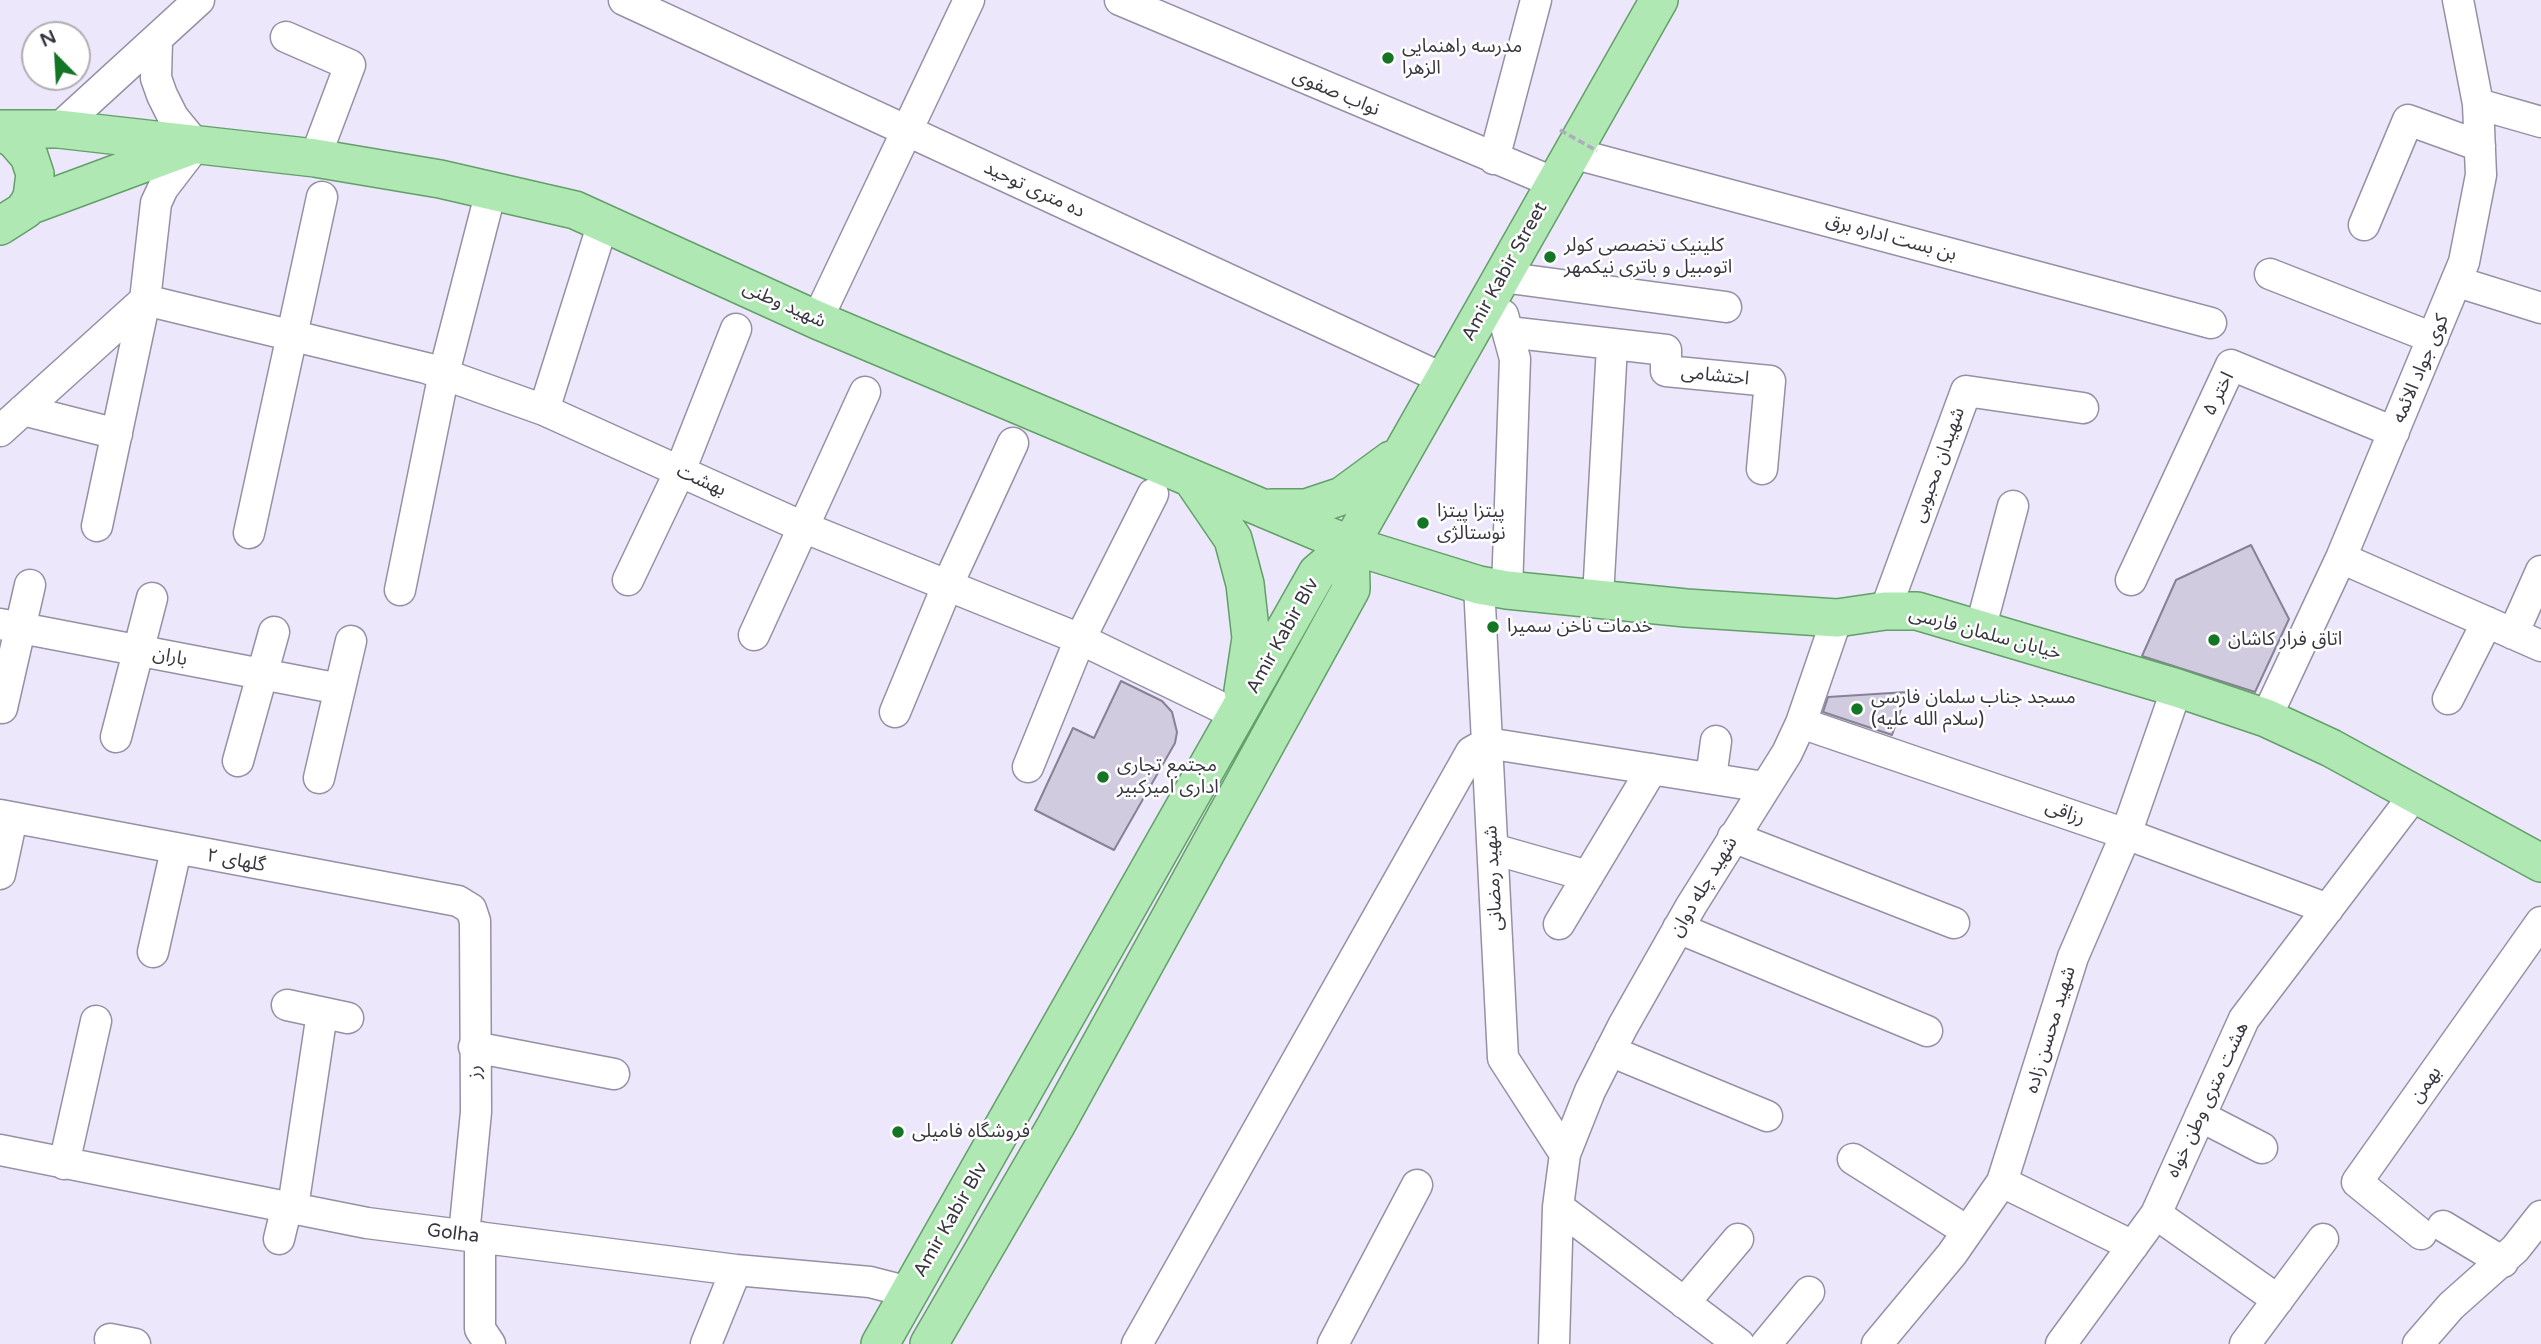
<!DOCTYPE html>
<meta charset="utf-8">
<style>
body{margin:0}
#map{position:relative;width:2541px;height:1344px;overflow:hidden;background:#ede7fc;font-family:"Varela Round",sans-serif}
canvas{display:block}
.north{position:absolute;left:21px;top:21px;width:70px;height:70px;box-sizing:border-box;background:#fff;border:2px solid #b0afb2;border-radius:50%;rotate:336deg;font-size:19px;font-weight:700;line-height:28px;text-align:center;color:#39363f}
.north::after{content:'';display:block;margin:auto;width:24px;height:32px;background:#147525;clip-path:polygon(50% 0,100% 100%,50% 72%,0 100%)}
</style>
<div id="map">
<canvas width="2541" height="1344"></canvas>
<div class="north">N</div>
</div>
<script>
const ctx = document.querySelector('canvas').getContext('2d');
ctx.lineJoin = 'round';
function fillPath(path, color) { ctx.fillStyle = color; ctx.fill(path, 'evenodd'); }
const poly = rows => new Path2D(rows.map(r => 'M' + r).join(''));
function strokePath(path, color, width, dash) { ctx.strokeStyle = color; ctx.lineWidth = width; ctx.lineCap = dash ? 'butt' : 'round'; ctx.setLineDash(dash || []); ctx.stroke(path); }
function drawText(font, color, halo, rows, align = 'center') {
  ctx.font = font + ' "Varela Round","Noto Sans Arabic",sans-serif'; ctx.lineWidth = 5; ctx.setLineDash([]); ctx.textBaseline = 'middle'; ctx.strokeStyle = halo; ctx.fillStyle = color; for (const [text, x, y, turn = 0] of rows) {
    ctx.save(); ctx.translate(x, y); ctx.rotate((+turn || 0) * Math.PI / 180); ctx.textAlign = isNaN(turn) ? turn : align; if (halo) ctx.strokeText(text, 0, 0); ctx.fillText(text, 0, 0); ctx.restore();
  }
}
const building = poly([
 [2251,545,2289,619,2255,692,2142,656,2176,580,2251,545],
 [1121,681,1162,701,1172,712,1177,732,1175,743,1114,850,1035,810,1073,728,1094,738,1121,681],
 [1907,692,1892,735,1823,712,1828,697,1907,692]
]);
const minor = poly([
 [624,0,1444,379],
 [1120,0,1555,183],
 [286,37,350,65,315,158],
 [2478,104,2541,122],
 [58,129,199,0],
 [1572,153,2211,323],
 [1494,159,1536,0],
 [2364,225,2408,120,2480,146],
 [2270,274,2433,338],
 [1502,277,1726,307],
 [2458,282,2541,308],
 [145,300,426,368,544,410,803,527,1080,639,1239,716],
 [1503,315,1515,359,1507,590],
 [817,320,969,0],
 [1508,332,1666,350,1666,371,1770,381,1762,469],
 [23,410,117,434],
 [544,410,603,223],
 [0,431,145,300],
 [97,526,145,300,156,203,163,188,196,145,173,117,162,95,156,78,157,40],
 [249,533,322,197],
 [2341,558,2541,646],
 [628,580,680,471,736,329],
 [2131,580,2231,365,2394,432],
 [1479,585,1503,1058,1565,1154],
 [400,590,444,373,491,191],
 [1598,597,1612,346],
 [1885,611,1966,391,2083,408],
 [0,624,340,689],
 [1980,630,2013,506],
 [2513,634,2541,571],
 [754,635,865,392],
 [2448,699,2487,622],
 [2,708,30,585],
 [895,712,948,584,1013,443],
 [2266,718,2341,558,2464,262,2481,175,2478,104,2458,0],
 [1801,723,2126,834,2328,909],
 [116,737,152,598],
 [238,761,274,632],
 [1028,767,1080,639,1153,494],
 [319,778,351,641],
 [1711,778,1716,741],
 [0,815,458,901,471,909,475,921,476,1112,464,1235],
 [1733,837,1954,923],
 [1493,849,1588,876],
 [0,874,12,818],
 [1559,924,1652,769],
 [1678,928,1927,1031],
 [153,952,176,850],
 [287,1005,348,1018],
 [474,1047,614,1074],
 [1610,1051,1767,1116],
 [2200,1116,2262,1148],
 [0,1150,367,1223,736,1270,870,1282,909,1292],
 [1853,1159,1967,1231],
 [64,1164,96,1021],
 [2002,1182,2133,1246],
 [293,1207,322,1013],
 [1558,1207,1739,1344],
 [2156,1214,2278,1300],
 [2443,1226,2503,1262],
 [2421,1234,2357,1182,2541,922],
 [480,1237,480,1329,490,1344],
 [279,1239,287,1206],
 [1684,1303,1738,1239],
 [110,1339,135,1344],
 [706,1344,736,1270],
 [1137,1344,1471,752,1487,743,1764,787],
 [1333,1344,1417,1185],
 [1554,1344,1558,1207,1565,1154,1590,1091,1623,1026,1691,906,1787,753,1801,723,1837,618],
 [1766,1344,1809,1292],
 [1877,1344,1952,1254,2002,1182,2073,957,2126,834,2177,688],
 [2061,1344,2156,1214,2244,1019,2415,794],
 [2245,1344,2323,1239],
 [2418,1344,2451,1306,2515,1249,2541,1216]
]);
const major = poly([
 [0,129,58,129,315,158,440,179,575,210,817,320,1350,545,1479,585,1507,590,1686,608,1837,618,1885,611,1917,611,2177,688,2266,718,2331,748,2541,863],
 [0,131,15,140,29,156,35,174,32,197,25,210,0,226],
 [26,207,188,147],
 [1192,479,1233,539,1245,584,1251,638,1243,691],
 [1271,508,1306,508,1342,496,1391,460],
 [880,1344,1317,573,1350,545,1659,0],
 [929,1344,1055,1127,1351,589,1350,545]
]);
const pathBridge = poly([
 [1560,130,1597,151]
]);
const markers = [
 [1388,58,7,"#147525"],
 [1550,257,7,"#147525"],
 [1423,523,7,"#147525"],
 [1493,627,7,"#147525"],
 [2214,640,7,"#147525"],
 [1857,709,7,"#147525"],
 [1103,777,7,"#147525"],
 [898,1132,7,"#147525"]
];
const poiNames = [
 ["مدرسه راهنمایی",1402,47],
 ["الزهرا",1402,69],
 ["کلینیک تخصصی کولر",1564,246],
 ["اتومبیل و باتری نیکمهر",1564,268],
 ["پیتزا پیتزا",1437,512],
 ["نوستالژی",1437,534],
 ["خدمات ناخن سمیرا",1507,627],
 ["اتاق فرار کاشان",2228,640],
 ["مسجد جناب سلمان فارسی",1871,698],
 ["(سلام الله علیه)",1871,720],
 ["مجتمع تجاری",1117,766],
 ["اداری امیرکبیر",1117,788],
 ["فروشگاه فامیلی",912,1132]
];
const streetNames = [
 ["نواب صفوی",1336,93,23],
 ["ده متری توحید",1034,190,25],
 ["بن بست اداره برق",1891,238,15],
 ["Amir Kabir Street",1505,272,-61],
 ["شهید وطنی",784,305,24],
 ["کوی جواد الائمه",2421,369,-67],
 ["احتشامی",1715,376,6],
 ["اختر ۵",2219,394,-63],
 ["شهیدان محبوبی",1939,465,-70],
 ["بهشت",701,481,24],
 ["خیابان سلمان فارسی",1985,634,15],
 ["Amir Kabir Blv",1283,636,-61],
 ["باران",170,657,11],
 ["رزاقی",2065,813,19],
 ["گلهای ۲",236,861,10],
 ["شهید رمضانی",1494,878,-93],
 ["شهید چله دوان",1704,887,-59],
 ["شهید محسن زاده",2051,1030,-73],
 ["رز",475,1072,-91],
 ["بهمن",2426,1085,-55],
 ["هشت متری وطن خواه",2208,1100,-65],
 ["Amir Kabir Blv",951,1220,-60],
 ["Golha",453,1234,7]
];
fillPath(building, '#d1cbe0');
strokePath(building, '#868194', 2);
strokePath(minor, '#9690a4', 33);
strokePath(major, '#639f69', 40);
strokePath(minor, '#fff', 30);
strokePath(major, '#afe8b2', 37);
strokePath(pathBridge, '#b0abbc', 3.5, [7, 3.5]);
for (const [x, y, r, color] of markers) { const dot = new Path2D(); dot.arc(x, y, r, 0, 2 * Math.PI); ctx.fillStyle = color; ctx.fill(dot); strokePath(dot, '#fff', 2.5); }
drawText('19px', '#39363f', '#fff', poiNames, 'left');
drawText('19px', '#39363f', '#fff', streetNames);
</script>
